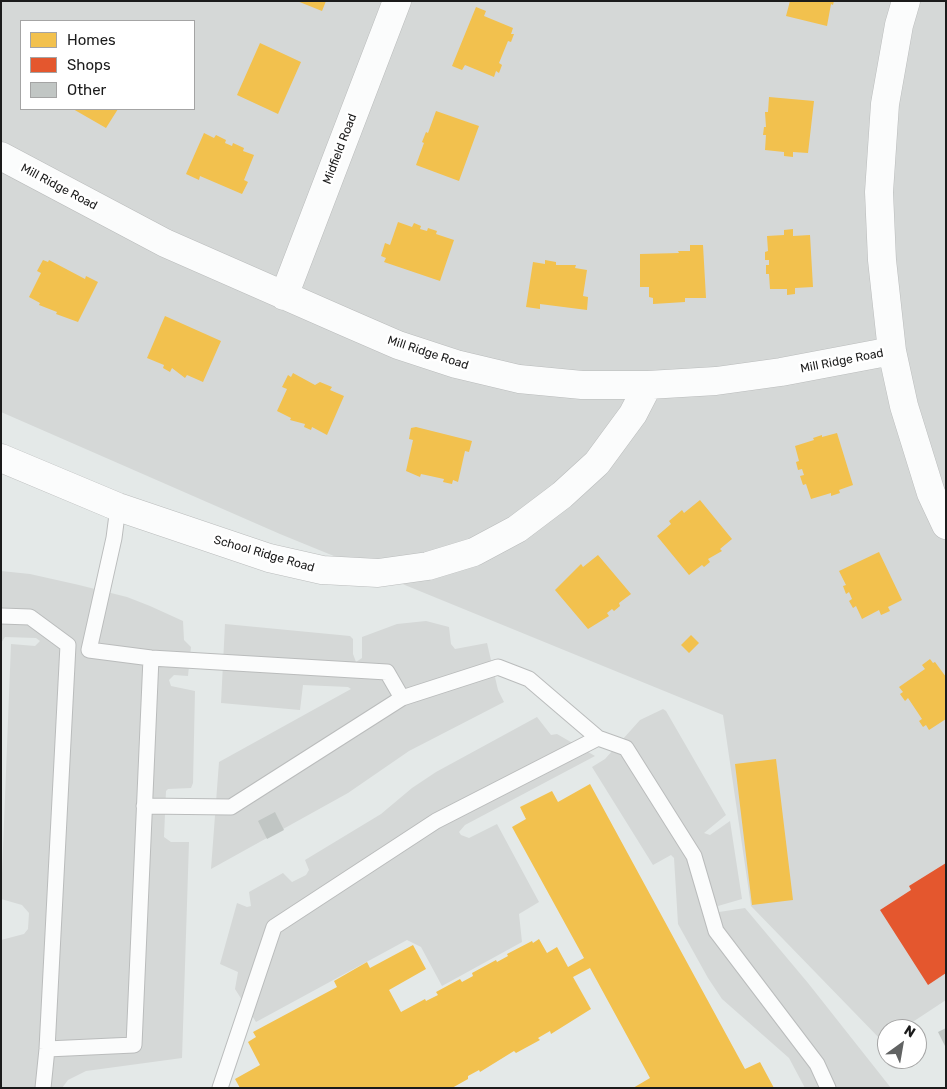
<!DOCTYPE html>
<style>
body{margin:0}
#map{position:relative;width:947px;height:1089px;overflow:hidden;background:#e4e9e8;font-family:Rubik,sans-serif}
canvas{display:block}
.frame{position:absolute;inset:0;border:2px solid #1b1b1b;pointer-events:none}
.legend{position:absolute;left:20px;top:20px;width:175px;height:90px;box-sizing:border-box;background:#fff;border:1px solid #a4a4a4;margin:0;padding:6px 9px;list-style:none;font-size:15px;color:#1b1b1b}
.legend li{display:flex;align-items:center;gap:10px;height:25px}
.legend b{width:25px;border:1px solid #a4a4a4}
.north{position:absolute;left:877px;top:1019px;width:50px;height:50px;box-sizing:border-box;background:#fff;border:1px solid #a4a4a4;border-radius:50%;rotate:32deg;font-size:14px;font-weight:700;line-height:20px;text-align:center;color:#1b1b1b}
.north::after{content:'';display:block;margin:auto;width:18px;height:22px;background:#616363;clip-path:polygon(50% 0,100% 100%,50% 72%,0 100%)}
</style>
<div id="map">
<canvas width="947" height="1089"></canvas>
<div class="frame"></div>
<ul class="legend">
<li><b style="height:14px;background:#f2c14e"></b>Homes</li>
<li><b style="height:14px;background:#e4572e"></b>Shops</li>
<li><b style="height:14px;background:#c1c6c4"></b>Other</li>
</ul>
<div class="north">N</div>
</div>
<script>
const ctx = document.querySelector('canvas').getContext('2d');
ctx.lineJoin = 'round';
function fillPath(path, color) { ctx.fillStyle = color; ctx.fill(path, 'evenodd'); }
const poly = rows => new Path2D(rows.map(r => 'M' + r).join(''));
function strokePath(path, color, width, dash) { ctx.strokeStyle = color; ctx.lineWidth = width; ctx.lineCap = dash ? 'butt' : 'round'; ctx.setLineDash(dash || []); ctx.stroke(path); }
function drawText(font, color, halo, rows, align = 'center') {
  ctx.font = font + ' Rubik,sans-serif'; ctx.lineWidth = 5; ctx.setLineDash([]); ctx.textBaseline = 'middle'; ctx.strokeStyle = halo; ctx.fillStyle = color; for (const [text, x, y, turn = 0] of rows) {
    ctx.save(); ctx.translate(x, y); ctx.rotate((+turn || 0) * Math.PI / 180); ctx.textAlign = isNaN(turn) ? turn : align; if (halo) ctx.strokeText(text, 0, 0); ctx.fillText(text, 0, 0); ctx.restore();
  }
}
const residential = poly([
 [1,1,946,1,946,1000,902,1029,887,1029,887,1039,883,1042,751,906,723,715,280,534,1,412],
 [21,21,194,21,194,109,21,109],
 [1,571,30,574,79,585,127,597,150,606,183,621,184,640,191,647,188,676,174,675,169,680,171,686,195,691,193,783,191,788,168,789,166,791,164,837,171,842,189,842,182,1058,86,1071,68,1080,62,1088,1,1088,1,940,24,934,28,929,29,913,22,905,1,899,11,644,35,646,40,641,36,638,5,637,1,643],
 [426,621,449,627,451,644,455,649,487,643,498,690,504,702,409,751,348,793,211,869,219,762,351,689,348,687,303,685,300,710,221,703,225,624,350,636,353,639,353,654,356,662,362,658,362,637,397,624],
 [663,709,666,711,726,815,704,833,710,835,730,821,742,899,718,906,719,912,745,908,808,983,891,1088,805,1088,789,1058,722,999,708,978,678,924,674,858,671,855,653,865,592,767,605,759,640,720],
 [537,717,551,735,557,734,595,756,465,825,459,832,461,835,469,838,497,824,539,902,519,914,522,942,442,986,421,947,407,940,256,1022,235,989,238,972,220,964,237,903,247,907,251,906,249,892,283,873,292,882,306,875,309,870,305,860,381,814,412,788,436,772]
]);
const homes = poly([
 [297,1,326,1,322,11],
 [790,1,834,1,833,5,831,4,827,26,786,16],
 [476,7,486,11,484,16,513,28,511,34,514,34,511,42,508,41,499,63,502,65,499,73,496,71,494,77,465,65,462,70,452,66],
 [260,43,301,62,278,114,237,95],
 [769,97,814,101,808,153,793,152,793,157,784,156,784,152,765,150,766,135,763,135,764,127,766,127,765,112,768,112],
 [73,109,118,109,106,128],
 [436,111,479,126,459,181,416,165,424,143,422,142,426,132,428,133],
 [204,133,214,138,216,135,226,140,225,143,232,146,233,143,244,148,243,151,254,155,244,180,248,182,242,194,200,176,199,180,186,174],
 [398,222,412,227,414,223,421,226,420,229,427,231,428,228,437,231,436,234,454,240,440,281,384,262,386,258,381,256,385,243,390,245],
 [793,229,793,236,810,235,813,287,795,288,795,294,787,295,787,289,770,289,769,274,766,274,766,265,769,265,769,260,765,260,765,252,768,251,767,236,784,235,784,230],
 [690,245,703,245,706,298,685,298,685,302,653,304,653,298,649,297,649,287,640,287,640,254,679,253,678,251,690,251],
 [43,260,48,262,49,260,85,279,86,276,98,282,78,322,56,314,57,312,39,305,40,303,29,297,41,273,37,271],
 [545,260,556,262,556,265,576,265,575,268,587,270,583,296,588,297,587,310,540,304,540,309,526,307,533,262,545,264],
 [165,316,221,341,203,382,187,375,185,378,172,368,170,372,163,368,164,365,147,358],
 [293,373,315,385,320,382,332,387,330,390,344,396,327,435,312,427,311,430,304,427,305,424,290,420,291,418,277,411,287,389,282,387,288,375,291,377],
 [416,427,472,441,469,452,465,451,458,482,453,480,452,484,443,482,444,479,421,474,420,477,406,471,413,440,409,439,411,428],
 [837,433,853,485,839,490,840,493,831,496,831,493,811,499,806,484,803,485,800,476,804,475,802,469,798,470,796,462,799,461,795,446,814,440,813,438,822,435,822,437],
 [700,500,732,539,720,549,722,551,708,559,710,562,704,567,702,565,689,575,657,536,671,524,669,521,682,510,684,513],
 [879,552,902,600,888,607,890,611,881,615,879,610,862,619,856,606,853,608,849,601,852,599,849,592,846,594,843,586,846,585,839,571],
 [598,555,631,594,619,603,620,606,614,611,612,609,607,613,609,616,588,629,555,590,581,564,583,567],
 [691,635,699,643,689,653,681,645],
 [930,659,933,663,935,662,946,677,946,719,929,730,926,725,923,727,919,721,922,719,908,698,905,701,900,694,903,692,899,687,925,669,922,665],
 [776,759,793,900,752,905,735,764],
 [590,784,745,1069,760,1062,774,1088,633,1088,650,1078,590,968,573,977,591,1009,551,1034,550,1031,538,1038,540,1040,516,1053,514,1051,480,1072,479,1070,468,1076,468,1079,452,1088,240,1088,235,1079,260,1065,248,1042,256,1037,253,1032,337,987,334,981,367,962,370,968,413,945,426,969,389,990,401,1012,425,999,426,1001,438,995,436,992,460,979,462,982,473,976,472,973,496,960,497,962,508,956,507,954,532,941,533,943,539,939,547,953,557,947,568,967,584,958,512,827,526,819,520,807,552,791,558,802]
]);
const shops = poly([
 [946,863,946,973,928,985,880,910,911,890,909,886]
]);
const building = poly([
 [275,812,284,830,267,839,258,821],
 [946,1028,946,1048,938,1032]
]);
const lane = poly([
 [118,507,114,538,89,650,151,658,387,672,402,698,231,807,144,806],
 [1,616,30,617,68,645,47,1049,43,1088],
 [402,698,498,667,529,679,598,738],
 [47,1049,134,1045,151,658],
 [220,1088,274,927,436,821,598,738,626,748,694,856,716,931,817,1064,828,1088]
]);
const street = poly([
 [906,1,899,25,885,104,879,192,882,260,892,351,904,406,931,493,946,525],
 [1,156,165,243,345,322,398,345,456,364,519,379,582,385,648,385,716,381,781,372,892,351],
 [284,296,397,1],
 [1,458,118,507,269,558,322,570,378,573,428,566,474,552,517,529,562,495,597,463,633,414,648,385]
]);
const streetNames = [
 ["Midfield Road",340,149,-69],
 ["Mill Ridge Road",59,187,28],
 ["Mill Ridge Road",428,353,18],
 ["Mill Ridge Road",842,361,-11],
 ["School Ridge Road",264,554,16]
];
fillPath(residential, '#d5d8d7');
fillPath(homes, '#f2c14e');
fillPath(shops, '#e4572e');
fillPath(building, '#c1c6c4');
strokePath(lane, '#babcbc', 17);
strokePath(street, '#babcbc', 29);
strokePath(lane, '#fbfcfc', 15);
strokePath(street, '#fbfcfc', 28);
drawText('12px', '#1b1b1b', '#fff', streetNames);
</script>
